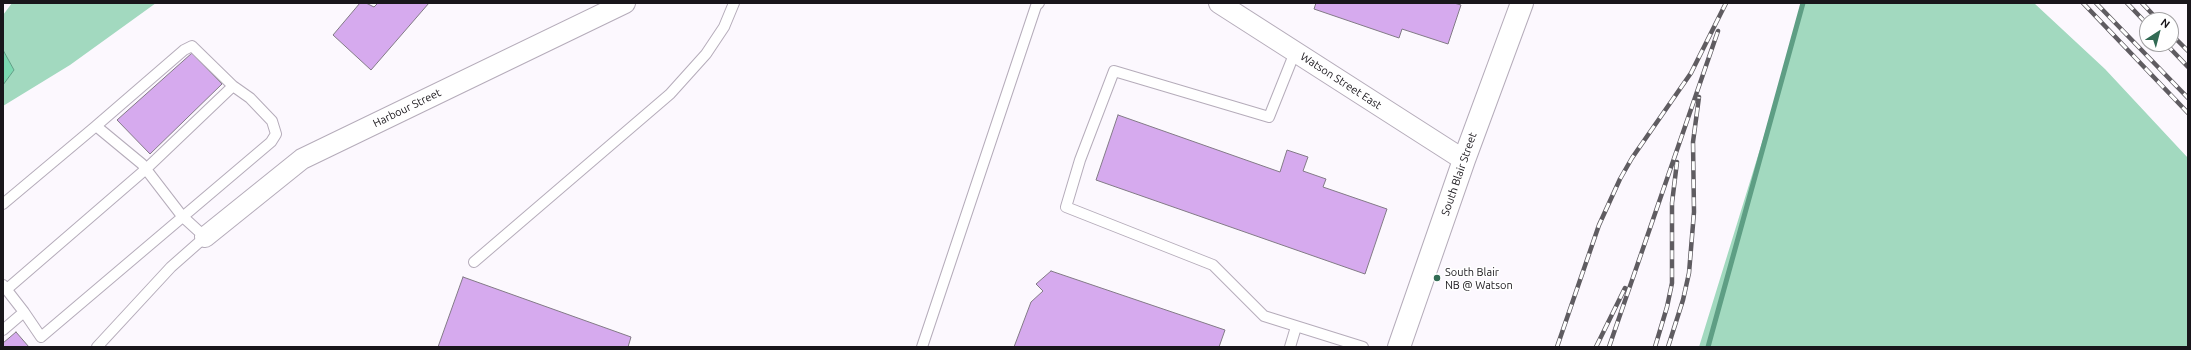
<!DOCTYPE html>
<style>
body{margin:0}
#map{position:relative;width:2191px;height:350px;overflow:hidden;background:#fcf8fe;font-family:Ubuntu,sans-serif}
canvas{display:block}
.frame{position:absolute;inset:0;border:4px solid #19161b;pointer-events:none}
.north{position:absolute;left:2139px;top:12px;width:40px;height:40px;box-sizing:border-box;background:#fff;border:1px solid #a3a2a4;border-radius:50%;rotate:36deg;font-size:11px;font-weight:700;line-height:16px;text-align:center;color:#19161b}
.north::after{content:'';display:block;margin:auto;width:14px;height:18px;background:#326b54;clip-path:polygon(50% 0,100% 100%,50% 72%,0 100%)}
</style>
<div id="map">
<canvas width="2191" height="350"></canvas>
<div class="frame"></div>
<div class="north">N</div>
</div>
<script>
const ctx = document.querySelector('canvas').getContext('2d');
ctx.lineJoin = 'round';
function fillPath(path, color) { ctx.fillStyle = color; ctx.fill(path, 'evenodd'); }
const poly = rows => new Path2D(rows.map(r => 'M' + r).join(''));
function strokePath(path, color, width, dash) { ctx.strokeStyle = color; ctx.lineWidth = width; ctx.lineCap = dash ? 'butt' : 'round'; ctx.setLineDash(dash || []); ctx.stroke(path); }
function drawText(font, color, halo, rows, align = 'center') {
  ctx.font = font + ' Ubuntu,sans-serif'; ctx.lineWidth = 3; ctx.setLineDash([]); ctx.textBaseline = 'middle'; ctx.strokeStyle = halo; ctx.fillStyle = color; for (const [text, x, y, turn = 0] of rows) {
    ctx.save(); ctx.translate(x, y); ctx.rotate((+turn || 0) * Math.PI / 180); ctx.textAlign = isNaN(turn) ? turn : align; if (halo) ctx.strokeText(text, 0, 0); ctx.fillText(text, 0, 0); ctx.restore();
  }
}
const green = poly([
 [12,3,156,3,70,65,3,106,3,85,14,70,3,50,3,15],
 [1805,3,2034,3,2105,69,2188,158,2188,347,1699,347]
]);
const water = poly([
 [3,50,14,70,3,85,3,50]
]);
const stream = poly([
 [1708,347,1803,3]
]);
const building = poly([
 [360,3,366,3,374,7,378,3,429,3,371,70,333,35,360,3],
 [1316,3,1454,3,1461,5,1448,44,1402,29,1399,38,1314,9,1316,3],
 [192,53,222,84,150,154,117,120,192,53],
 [1118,115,1280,172,1287,150,1308,157,1303,171,1326,179,1323,187,1387,209,1365,274,1096,180,1118,115],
 [1051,271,1225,330,1219,347,1014,347,1031,302,1043,291,1036,284,1051,271],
 [463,277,631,337,628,347,438,347,463,277],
 [16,332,29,347,3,347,3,343,16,332]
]);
const service = poly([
 [1295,52,1269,117,1114,71,1080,160,1066,207,1213,265,1264,316,1363,347],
 [3,204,96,126,142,164,182,216,205,237,171,267,97,347],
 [474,262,670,94,706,54,724,27,734,3],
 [7,289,146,169,233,86,192,46,184,50,96,126],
 [24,312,41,337,271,142,276,134,272,121,250,98,233,86],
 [3,330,24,312,3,285],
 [922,347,1036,6,1039,3],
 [1290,347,1296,327]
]);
const minor = poly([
 [1219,3,1464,160],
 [205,237,302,159,625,3]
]);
const tertiary = poly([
 [1399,347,1464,160,1522,3]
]);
const rail = poly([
 [2083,3,2188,113],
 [2096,3,2188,98],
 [2127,3,2147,24],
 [2142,3,2158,20],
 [2171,34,2188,51],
 [2166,44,2188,67],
 [1557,347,1599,225,1620,179,1632,158,1691,73,1726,3],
 [1596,347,1625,288],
 [1609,347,1718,31],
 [1655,347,1667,307,1672,283,1672,203,1677,162],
 [1668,347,1683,300,1689,273,1694,212,1693,142,1699,97]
]);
const markers = [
 [1437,278,4,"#326b54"]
];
const streetNames = [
 ["Watson Street East",1341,81,33],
 ["Harbour Street",407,108,-26],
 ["South Blair Street",1459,174,-71]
];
const poiNames = [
 ["South Blair",1445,272],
 ["NB @ Watson",1445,285]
];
fillPath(green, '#a2d9bf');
fillPath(water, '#7cd8b1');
strokePath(water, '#5e9e84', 1);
strokePath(stream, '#5e9e84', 5);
fillPath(building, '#d6aaee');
strokePath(building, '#827a86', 1);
strokePath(service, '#b5acba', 12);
strokePath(minor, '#b5acba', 22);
strokePath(tertiary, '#b5acba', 24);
strokePath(service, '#fff', 10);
strokePath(minor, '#fff', 20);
strokePath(tertiary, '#fff', 22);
strokePath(rail, '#5f5c61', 4.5);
strokePath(rail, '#fff', 3, [9]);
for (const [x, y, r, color] of markers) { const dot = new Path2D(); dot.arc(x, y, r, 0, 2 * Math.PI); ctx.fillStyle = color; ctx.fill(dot); strokePath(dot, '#fff', 1.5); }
drawText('11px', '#19161b', '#fff', streetNames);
drawText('11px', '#19161b', '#fff', poiNames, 'left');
</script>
